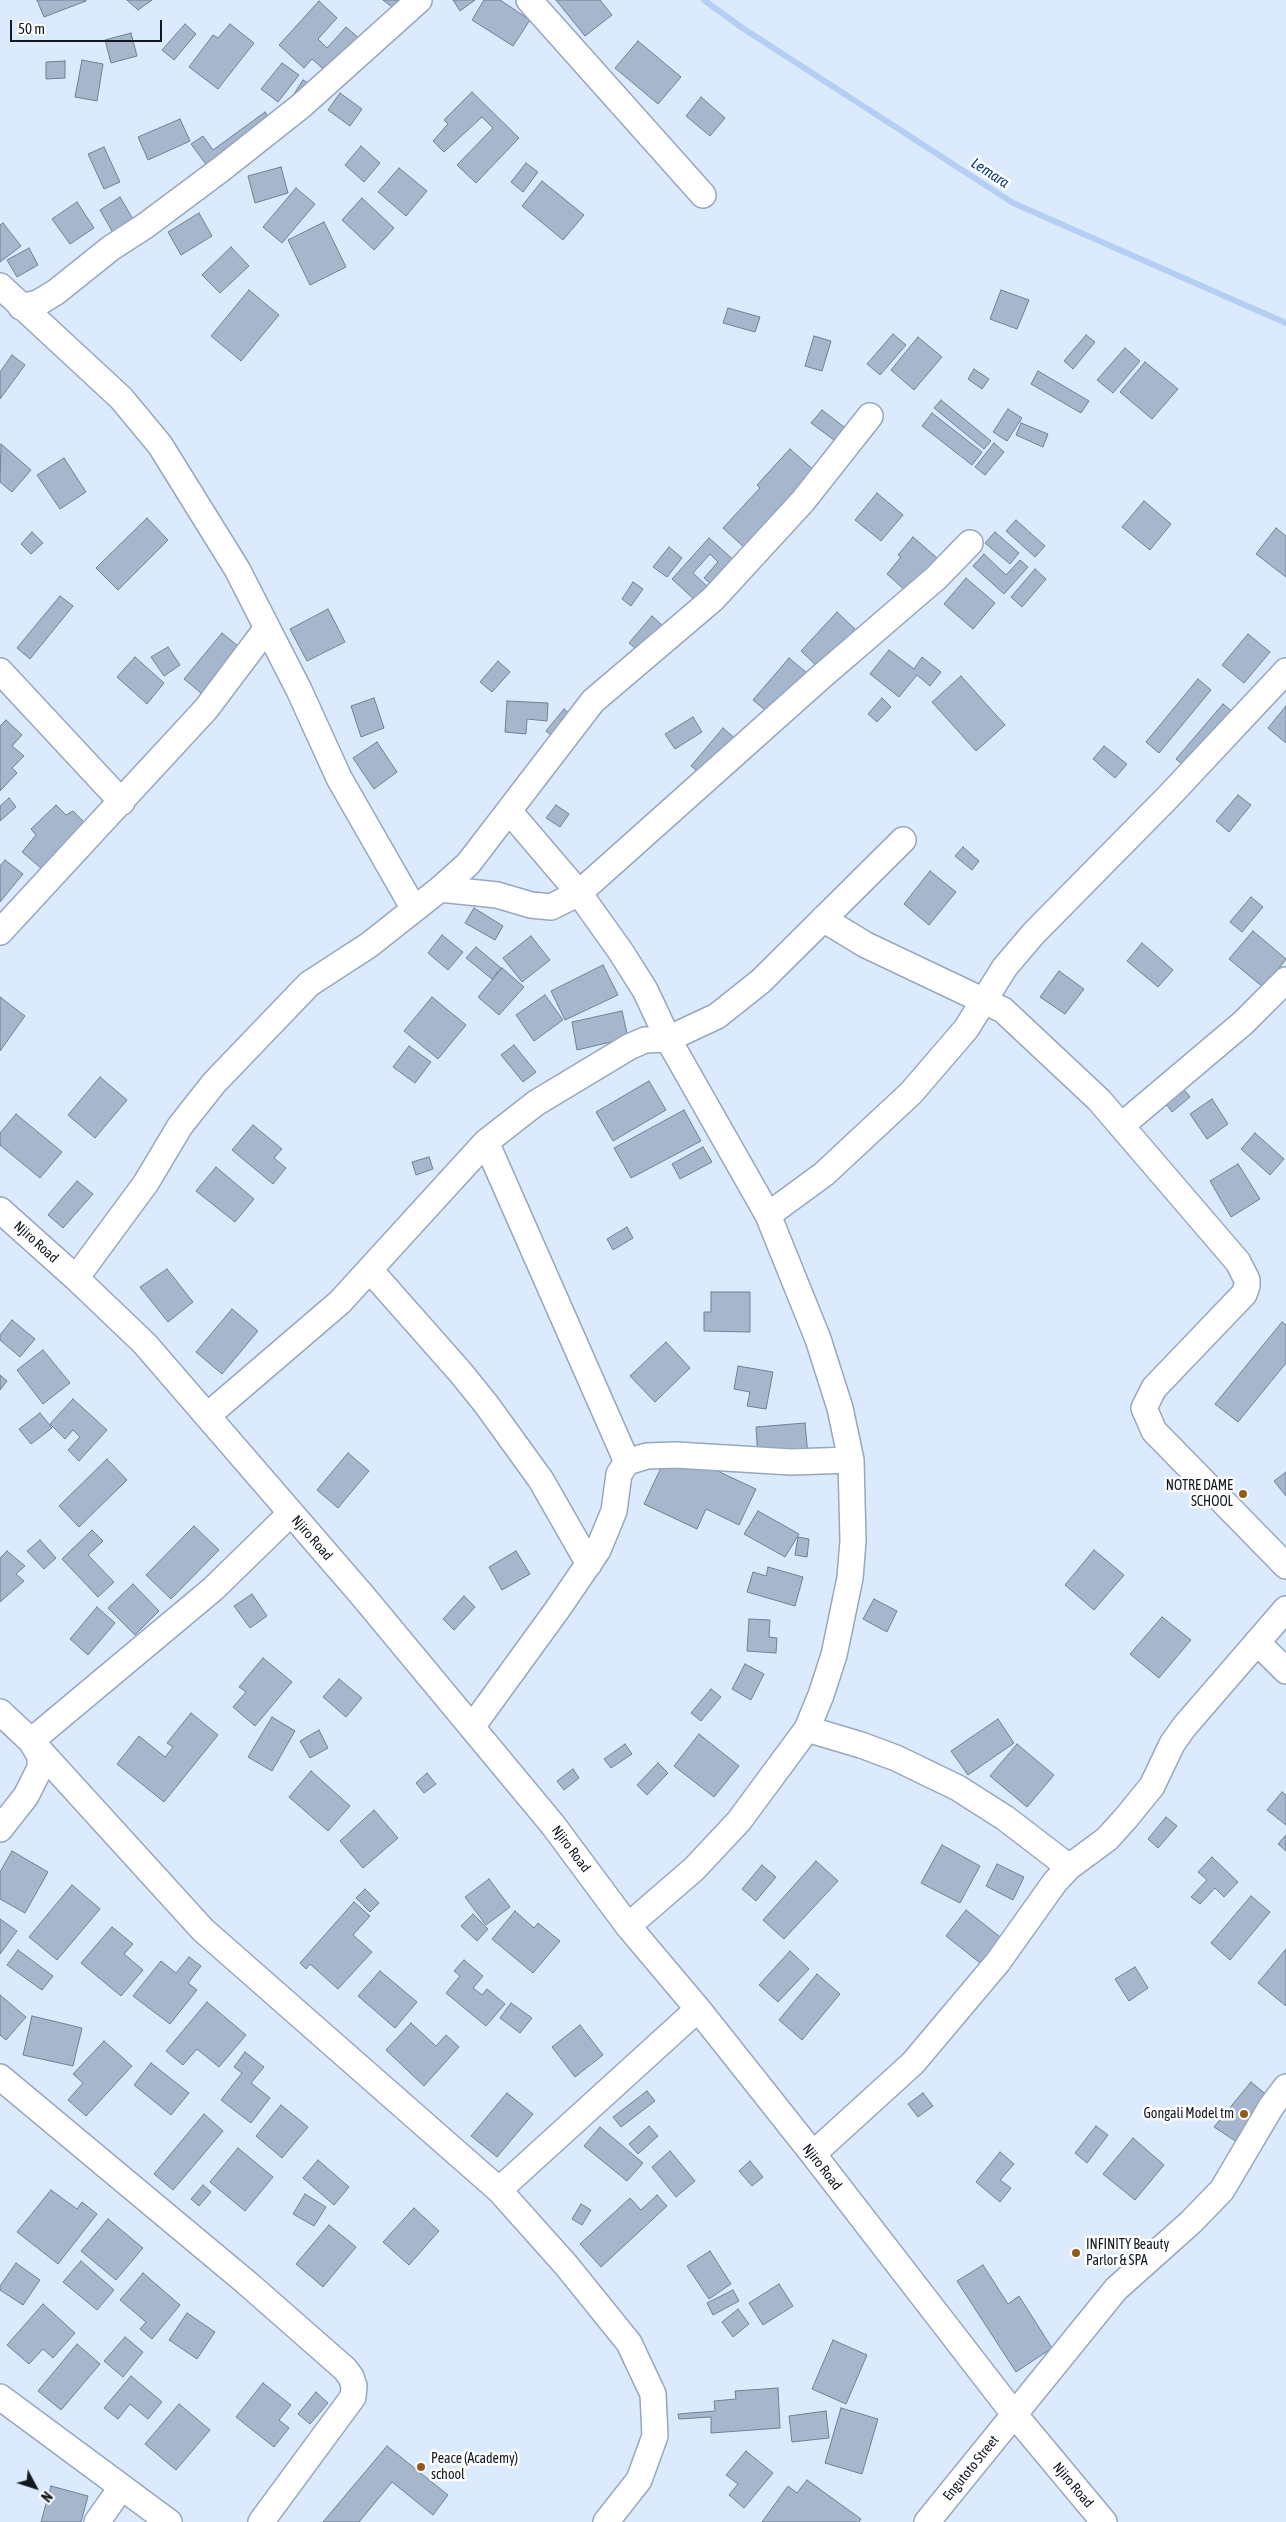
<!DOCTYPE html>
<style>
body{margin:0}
#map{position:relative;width:1286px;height:2522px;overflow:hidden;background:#dceafe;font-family:"Asap Condensed",sans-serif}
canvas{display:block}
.north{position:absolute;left:10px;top:2462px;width:50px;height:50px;-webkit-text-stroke:4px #fff;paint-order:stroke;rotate:130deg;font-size:14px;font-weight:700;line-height:20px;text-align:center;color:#121820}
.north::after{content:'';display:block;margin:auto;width:18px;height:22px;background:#121820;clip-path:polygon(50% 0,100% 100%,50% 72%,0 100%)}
.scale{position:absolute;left:10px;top:20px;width:152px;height:22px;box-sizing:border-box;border:2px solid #121820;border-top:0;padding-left:6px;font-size:15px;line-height:18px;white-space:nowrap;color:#121820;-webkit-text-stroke:4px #fff;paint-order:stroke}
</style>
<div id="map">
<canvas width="1286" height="2522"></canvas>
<div class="north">N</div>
<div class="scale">50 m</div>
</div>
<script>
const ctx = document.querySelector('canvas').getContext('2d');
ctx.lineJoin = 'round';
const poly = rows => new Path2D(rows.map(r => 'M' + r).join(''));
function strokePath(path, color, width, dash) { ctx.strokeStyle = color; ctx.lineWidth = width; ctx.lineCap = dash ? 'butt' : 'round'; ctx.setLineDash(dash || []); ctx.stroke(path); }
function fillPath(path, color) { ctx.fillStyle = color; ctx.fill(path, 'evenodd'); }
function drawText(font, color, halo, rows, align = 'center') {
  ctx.font = font + ' "Asap Condensed",sans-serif'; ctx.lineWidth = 5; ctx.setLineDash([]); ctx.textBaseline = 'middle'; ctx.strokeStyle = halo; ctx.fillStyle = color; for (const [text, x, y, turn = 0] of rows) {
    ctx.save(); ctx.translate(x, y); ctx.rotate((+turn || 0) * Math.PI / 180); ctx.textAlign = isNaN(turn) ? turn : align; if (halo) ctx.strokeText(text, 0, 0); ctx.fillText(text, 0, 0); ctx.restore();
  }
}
const stream = poly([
 [704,0,741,27,1013,203,1286,323]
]);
const building = poly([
 [37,0,86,0,86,1,44,17,37,0],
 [127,0,152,0,138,10,127,0],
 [383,0,398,0,392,7,383,0],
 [453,0,475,0,460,11,453,0],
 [484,0,500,0,530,20,513,46,472,20,484,0],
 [556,0,600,0,612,15,585,36,556,0],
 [319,1,337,18,318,39,327,48,346,27,361,40,329,74,312,59,304,68,279,45,319,1],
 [185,24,196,34,174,60,162,50,185,24],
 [230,24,254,43,218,89,189,67,213,35,218,38,230,24],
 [131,33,137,56,111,63,105,40,131,33],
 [638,41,681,77,658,104,615,68,638,41],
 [82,60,103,64,97,101,75,97,82,60],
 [65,61,65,78,46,79,46,62,65,61],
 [282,63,299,75,278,102,261,89,282,63],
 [303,80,313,86,302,103,292,97,303,80],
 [472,92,519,138,476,183,457,165,493,128,482,117,444,152,433,141,448,124,444,120,472,92],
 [340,93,362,109,350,126,328,110,340,93],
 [701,97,725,118,710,136,686,116,701,97],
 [265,112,274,126,211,171,191,144,203,136,213,150,265,112],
 [180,119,190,141,148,160,138,137,180,119],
 [361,146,380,163,364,182,345,165,361,146],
 [104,147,120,182,104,189,88,154,104,147],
 [526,163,538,172,523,192,511,182,526,163],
 [281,167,288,193,255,203,248,176,281,167],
 [399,168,427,191,406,216,378,192,399,168],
 [542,181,584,215,563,240,522,206,542,181],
 [296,188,315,204,282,243,263,227,296,188],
 [120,197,137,226,116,238,100,210,120,197],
 [362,198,394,228,374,250,342,220,362,198],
 [77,202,94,228,70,244,52,219,77,202],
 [199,213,212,236,181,255,168,232,199,213],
 [324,222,346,267,310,285,288,240,324,222],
 [3,223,21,246,0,262,0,225,3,223],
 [231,247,249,266,220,293,202,275,231,247],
 [29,248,38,265,17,277,7,260,29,248],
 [249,290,279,315,241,361,211,336,249,290],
 [1001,290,1029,300,1017,329,990,319,1001,290],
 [728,308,760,317,755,332,723,323,728,308],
 [893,334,906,345,880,375,867,364,893,334],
 [1086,335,1095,342,1073,369,1064,361,1086,335],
 [814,336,831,341,822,371,805,366,814,336],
 [918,337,942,357,914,390,891,370,918,337],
 [1125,348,1140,361,1113,393,1097,380,1125,348],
 [12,355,25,365,0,399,0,372,12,355],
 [1145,362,1178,389,1152,419,1120,392,1145,362],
 [974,369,989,379,982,389,968,379,974,369],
 [1038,371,1089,401,1081,413,1031,384,1038,371],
 [941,400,991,441,984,449,934,408,941,400],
 [1008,409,1022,418,1007,441,993,432,1008,409],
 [822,410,848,430,838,443,811,423,822,410],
 [932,413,982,452,972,465,922,426,932,413],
 [1021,423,1048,434,1043,447,1016,435,1021,423],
 [994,443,1004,452,985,475,975,467,994,443],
 [1,444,31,470,12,492,0,482,1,444],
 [790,449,817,473,747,550,723,528,760,488,757,485,790,449],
 [64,458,86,492,60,509,37,475,64,458],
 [877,493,903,515,881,541,855,520,877,493],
 [1144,501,1171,524,1150,550,1122,527,1144,501],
 [147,518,168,540,118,590,96,568,147,518],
 [1016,520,1045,546,1035,557,1006,531,1016,520],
 [1276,528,1286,536,1286,577,1256,554,1276,528],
 [32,532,43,543,31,554,21,544,32,532],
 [995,532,1019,553,1010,564,985,543,995,532],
 [913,537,937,558,907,592,887,574,901,557,898,555,913,537],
 [709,538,736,562,714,587,704,578,718,562,710,554,693,573,709,588,697,602,672,579,709,538],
 [669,547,682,558,667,577,653,567,669,547],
 [984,554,1006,575,1020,560,1028,567,1004,594,973,566,984,554],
 [1035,569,1046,579,1022,607,1011,597,1035,569],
 [966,578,995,603,973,629,944,604,966,578],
 [633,582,643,589,631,606,622,599,633,582],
 [60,596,73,606,30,659,17,648,60,596],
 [328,609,345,642,307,661,290,629,328,609],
 [837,612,857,631,821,670,801,651,837,612],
 [652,616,663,626,641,653,629,643,652,616],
 [222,633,244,651,206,697,184,679,222,633],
 [1248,634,1270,652,1244,683,1222,665,1248,634],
 [168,647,180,665,164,676,151,657,168,647],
 [889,650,914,669,922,657,941,672,930,686,917,675,899,697,870,674,889,650],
 [135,657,164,683,147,704,117,677,135,657],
 [789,658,807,673,771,715,753,700,789,658],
 [498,661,510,672,492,692,480,682,498,661],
 [961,676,1005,725,976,751,932,702,961,676],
 [1198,679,1211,690,1159,753,1146,742,1198,679],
 [374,698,384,728,361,737,351,706,374,698],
 [882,698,891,707,877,722,868,714,882,698],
 [507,701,548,703,547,721,527,719,526,734,505,732,507,701],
 [1223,704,1234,713,1188,769,1176,759,1223,704],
 [1286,706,1286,743,1268,728,1286,706],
 [564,709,576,719,558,741,546,731,564,709],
 [693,717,702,732,675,749,665,734,693,717],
 [6,720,22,735,12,746,24,756,12,768,17,773,0,791,0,726,6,720],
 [723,728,738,741,707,778,691,766,723,728],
 [377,742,397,772,374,789,353,758,377,742],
 [1104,746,1127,764,1115,778,1093,759,1104,746],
 [1238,795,1251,805,1229,832,1216,821,1238,795],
 [9,798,16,807,0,821,0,806,9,798],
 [56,805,66,815,73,811,84,822,42,869,22,852,36,835,31,829,56,805],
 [556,805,569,814,560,827,546,818,556,805],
 [963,847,979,861,972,870,955,856,963,847],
 [5,860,23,874,0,902,0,866,5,860],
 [930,871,956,892,929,925,904,904,930,871],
 [1251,897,1263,907,1242,932,1230,922,1251,897],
 [474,908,503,926,495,940,465,923,474,908],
 [1253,931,1286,959,1264,988,1229,959,1253,931],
 [442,935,463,952,448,970,428,953,442,935],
 [531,936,550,960,522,982,503,958,531,936],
 [1142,943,1173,970,1158,987,1127,961,1142,943],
 [476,947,501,968,492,979,466,958,476,947],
 [603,965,618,995,565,1020,551,991,603,965],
 [502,968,524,987,499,1015,478,997,502,968],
 [1059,971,1084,989,1065,1014,1040,997,1059,971],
 [545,995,563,1020,534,1041,516,1015,545,995],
 [0,997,25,1016,0,1051,0,997],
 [432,997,466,1025,438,1059,404,1031,432,997],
 [622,1011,628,1038,577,1050,572,1022,622,1011],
 [514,1045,536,1072,523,1082,501,1055,514,1045],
 [409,1046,431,1062,415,1083,393,1067,409,1046],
 [100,1077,127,1100,95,1138,68,1115,100,1077],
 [649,1081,666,1110,613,1141,596,1112,649,1081],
 [1182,1087,1190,1097,1172,1112,1164,1101,1182,1087],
 [1212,1099,1228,1124,1207,1139,1190,1114,1212,1099],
 [684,1110,701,1141,631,1178,614,1148,684,1110],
 [16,1114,62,1152,40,1178,0,1145,0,1133,16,1114],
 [253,1125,282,1149,274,1158,286,1168,273,1184,232,1150,253,1125],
 [1255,1133,1284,1159,1270,1175,1241,1149,1255,1133],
 [703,1147,712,1162,680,1179,672,1164,703,1147],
 [429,1157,433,1169,416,1175,412,1162,429,1157],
 [1238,1164,1260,1199,1231,1217,1210,1181,1238,1164],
 [216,1167,254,1199,235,1222,196,1191,216,1167],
 [77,1181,93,1194,63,1228,48,1215,77,1181],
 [627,1227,633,1238,613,1250,607,1239,627,1227],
 [167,1269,193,1302,168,1322,140,1287,167,1269],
 [711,1292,750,1292,750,1332,704,1331,704,1312,711,1312,711,1292],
 [232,1309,258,1331,222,1374,196,1352,232,1309],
 [12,1320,35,1339,20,1357,0,1340,0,1335,12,1320],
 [1282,1322,1286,1325,1286,1363,1238,1422,1215,1404,1282,1322],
 [666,1342,690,1368,655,1402,630,1376,666,1342],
 [43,1350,70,1383,43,1404,17,1370,43,1350],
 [738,1366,773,1372,766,1409,747,1406,750,1392,734,1389,738,1366],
 [0,1375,7,1381,0,1390,0,1375],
 [73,1399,107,1430,79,1461,68,1450,80,1437,73,1430,65,1439,50,1424,73,1399],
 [40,1413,52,1428,31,1444,19,1429,40,1413],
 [805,1423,808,1455,758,1458,756,1427,805,1423],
 [348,1453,369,1471,338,1508,317,1490,348,1453],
 [666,1457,692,1469,696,1461,756,1489,739,1525,706,1509,697,1529,644,1504,666,1457],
 [107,1459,127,1480,79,1527,59,1506,107,1459],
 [1286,1472,1286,1496,1274,1481,1286,1472],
 [758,1511,799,1534,785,1557,744,1534,758,1511],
 [194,1526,219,1550,171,1599,146,1575,194,1526],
 [92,1530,103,1541,88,1555,114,1582,98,1597,62,1559,92,1530],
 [798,1537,809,1539,807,1557,795,1555,798,1537],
 [40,1540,56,1558,44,1569,27,1551,40,1540],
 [1094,1550,1124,1575,1094,1610,1065,1585,1094,1550],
 [7,1551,25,1566,16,1574,24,1581,0,1602,0,1558,7,1551],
 [516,1551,530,1574,502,1590,489,1567,516,1551],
 [768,1567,803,1577,795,1606,747,1592,753,1572,766,1576,768,1567],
 [133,1584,159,1611,135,1635,108,1608,133,1584],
 [252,1594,267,1616,250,1628,234,1606,252,1594],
 [464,1596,475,1607,454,1630,443,1619,464,1596],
 [874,1599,897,1611,887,1632,863,1619,874,1599],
 [97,1607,115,1623,88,1655,70,1639,97,1607],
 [1162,1617,1191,1640,1159,1678,1130,1654,1162,1617],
 [749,1619,770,1620,769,1637,777,1638,776,1653,747,1651,749,1619],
 [263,1658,292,1682,255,1726,233,1707,246,1692,239,1687,263,1658],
 [745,1664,764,1674,751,1700,732,1689,745,1664],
 [339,1679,362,1698,346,1717,323,1697,339,1679],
 [711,1689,721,1697,701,1721,691,1713,711,1689],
 [191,1713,218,1735,164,1802,117,1764,139,1736,165,1757,173,1747,167,1743,191,1713],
 [272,1717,295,1731,272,1771,248,1757,272,1717],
 [998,1719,1014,1743,968,1775,951,1751,998,1719],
 [319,1730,328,1748,310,1758,300,1741,319,1730],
 [699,1734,739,1766,714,1797,674,1766,699,1734],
 [625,1744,632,1754,611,1768,604,1759,625,1744],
 [1017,1744,1054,1775,1027,1807,990,1776,1017,1744],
 [658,1763,668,1773,647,1795,637,1785,658,1763],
 [573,1769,579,1778,564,1790,557,1781,573,1769],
 [311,1771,350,1806,328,1831,289,1797,311,1771],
 [427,1773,436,1784,424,1793,416,1783,427,1773],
 [1282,1792,1286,1795,1286,1825,1267,1810,1282,1792],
 [374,1810,398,1838,363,1868,340,1841,374,1810],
 [1166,1817,1177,1826,1158,1848,1148,1839,1166,1817],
 [1286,1835,1286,1851,1278,1844,1286,1835],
 [942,1845,980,1866,960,1903,921,1883,942,1845],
 [12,1851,48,1872,25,1913,0,1899,0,1872,12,1851],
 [1212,1857,1238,1882,1224,1897,1215,1888,1200,1904,1191,1897,1207,1880,1198,1872,1212,1857],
 [816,1861,838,1881,784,1939,763,1920,816,1861],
 [997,1864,1024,1877,1013,1900,986,1886,997,1864],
 [762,1865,776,1877,756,1901,742,1889,762,1865],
 [489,1879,510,1907,486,1925,465,1897,489,1879],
 [72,1885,100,1909,57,1960,29,1937,72,1885],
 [365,1889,379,1903,370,1912,356,1898,365,1889],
 [1251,1896,1270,1912,1230,1960,1211,1943,1251,1896],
 [354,1902,370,1916,353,1935,372,1952,338,1989,310,1964,306,1969,300,1963,354,1902],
 [966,1910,1004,1940,984,1966,946,1936,966,1910],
 [515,1911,534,1928,538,1923,560,1941,533,1973,492,1939,515,1911],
 [473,1914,488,1929,477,1941,461,1926,473,1914],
 [0,1919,17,1931,0,1954,0,1919],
 [112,1927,133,1944,124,1954,143,1970,121,1996,81,1963,112,1927],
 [1286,1949,1286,2006,1258,1983,1286,1949],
 [18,1950,53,1976,42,1990,7,1965,18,1950],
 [790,1951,809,1969,778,2002,759,1985,790,1951],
 [189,1957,201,1966,188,1983,197,1990,170,2024,133,1996,161,1961,176,1973,189,1957],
 [464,1960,483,1976,473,1988,482,1995,487,1989,505,2004,486,2026,446,1993,460,1976,454,1971,464,1960],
 [1135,1967,1148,1988,1129,2001,1115,1979,1135,1967],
 [380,1971,417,2002,395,2028,358,1996,380,1971],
 [817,1974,840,1994,802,2040,779,2020,817,1974],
 [0,1995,26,2017,6,2040,0,2035,0,1995],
 [207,2002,246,2035,219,2067,197,2049,183,2065,166,2051,207,2002],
 [511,2003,532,2018,520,2033,500,2018,511,2003],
 [32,2016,82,2028,73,2066,23,2055,32,2016],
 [411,2023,436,2046,446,2035,459,2047,424,2086,386,2050,411,2023],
 [580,2025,603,2055,575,2077,552,2047,580,2025],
 [104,2041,132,2066,86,2116,68,2100,83,2083,73,2074,104,2041],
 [245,2052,264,2067,251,2083,270,2098,251,2123,221,2100,242,2073,234,2067,245,2052],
 [151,2063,189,2093,171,2115,134,2085,151,2063],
 [1251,2082,1274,2101,1240,2144,1214,2127,1251,2082],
 [647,2091,655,2101,621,2127,613,2117,647,2091],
 [507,2093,533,2114,497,2157,471,2136,507,2093],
 [923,2093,933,2106,918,2117,908,2104,923,2093],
 [281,2105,308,2127,282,2158,256,2136,281,2105],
 [204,2114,223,2131,173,2190,154,2174,204,2114],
 [649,2126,658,2136,638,2154,629,2144,649,2126],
 [1096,2126,1108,2135,1087,2163,1075,2153,1096,2126],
 [600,2127,643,2163,627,2181,584,2146,600,2127],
 [1133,2138,1164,2165,1135,2200,1103,2174,1133,2138],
 [238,2148,273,2177,245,2211,210,2182,238,2148],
 [670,2151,695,2181,676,2197,652,2167,670,2151],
 [1000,2152,1014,2164,1000,2180,1011,2188,1000,2202,976,2182,1000,2152],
 [318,2160,349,2187,334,2205,303,2178,318,2160],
 [750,2161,763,2177,752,2186,739,2171,750,2161],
 [203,2185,211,2192,199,2206,191,2199,203,2185],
 [51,2190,77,2209,82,2202,97,2214,58,2264,17,2232,51,2190],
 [305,2194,326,2207,314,2226,293,2214,305,2194],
 [657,2195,667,2206,601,2267,580,2244,630,2198,641,2210,657,2195],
 [581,2204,591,2210,582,2225,572,2219,581,2204],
 [414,2208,439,2231,409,2265,383,2242,414,2208],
 [108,2219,143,2248,116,2280,81,2251,108,2219],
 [329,2225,356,2247,323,2287,296,2264,329,2225],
 [710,2251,731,2284,709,2299,687,2266,710,2251],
 [81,2261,114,2290,97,2310,63,2282,81,2261],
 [16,2263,40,2280,23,2305,0,2290,0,2286,16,2263],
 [983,2265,1008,2304,1019,2296,1052,2348,1016,2372,957,2281,983,2265],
 [143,2273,180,2305,152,2339,140,2329,146,2322,120,2300,143,2273],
 [779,2284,793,2306,763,2325,749,2303,779,2284],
 [733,2290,739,2301,713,2315,707,2303,733,2290],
 [43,2304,75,2333,53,2358,43,2349,29,2364,7,2345,43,2304],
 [738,2309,749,2324,733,2337,722,2322,738,2309],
 [187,2313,215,2332,197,2359,169,2340,187,2313],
 [125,2337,143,2352,123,2377,104,2361,125,2337],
 [833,2340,867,2355,846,2404,812,2389,833,2340],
 [77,2344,100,2364,61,2410,38,2391,77,2344],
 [131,2376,162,2402,148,2419,130,2404,118,2419,104,2408,131,2376],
 [263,2383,291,2405,279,2420,289,2428,274,2447,236,2417,263,2383],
 [778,2388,780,2428,711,2433,711,2417,679,2419,678,2414,715,2411,714,2401,736,2399,735,2391,778,2388],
 [316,2392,328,2403,310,2424,298,2414,316,2392],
 [179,2404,210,2430,176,2470,145,2444,179,2404],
 [841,2408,878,2419,862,2474,825,2463,841,2408],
 [826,2411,829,2438,792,2442,789,2416,826,2411],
 [387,2446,448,2495,433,2515,392,2482,359,2522,323,2522,387,2446],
 [746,2451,773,2473,744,2508,729,2495,738,2484,726,2475,746,2451],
 [807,2480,861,2519,859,2522,762,2522,788,2486,797,2493,807,2480],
 [51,2486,88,2496,81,2522,41,2522,51,2486]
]);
const minor = poly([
 [529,0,703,195],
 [0,286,121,398,160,445,237,569,299,690,339,778,414,909],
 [21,307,38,303,56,292,111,248,145,226,220,170,301,106,419,0],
 [0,671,122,802],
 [509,811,579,893,621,952,645,990,668,1039,768,1215,818,1339,840,1408,851,1460,853,1541,850,1578,834,1655,821,1695,807,1729,739,1821,694,1869,628,1926],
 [440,889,497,895,531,905,551,907,579,893,822,676,936,578,970,543],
 [823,919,866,945,1003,1010,1099,1100,1238,1262,1247,1280,1247,1286,1244,1294,1154,1388,1144,1408,1154,1431,1286,1566],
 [0,932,206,709,267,628],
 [1121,1126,1243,1023,1286,980],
 [486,1142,627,1462],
 [0,1210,76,1278,145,1344,362,1595,553,1825,628,1926,698,2009,813,2154,1014,2414,1104,2522],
 [768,1215,824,1174,911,1093,966,1029,1005,967,1034,933,1169,796,1286,671],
 [370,1270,461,1373,486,1404,541,1480,589,1564],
 [76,1278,146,1183,180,1126,214,1083,309,984,369,945,440,889,468,864,593,701,713,599,803,501,870,416],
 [207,1416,340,1302,486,1142,536,1103,629,1047,645,1040,668,1039,717,1016,761,981,903,840],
 [1257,1642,1286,1671],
 [0,1712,31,1741,203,1930,499,2190,566,2265,629,2343,653,2394,655,2436,639,2480,606,2522],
 [472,1727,557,1610,598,1550,614,1511,619,1474,627,1462,647,1456,676,1455,791,1462,851,1460],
 [807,1729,861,1745,896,1758,958,1788,1005,1818,1069,1867],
 [0,1829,26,1796,40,1768,40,1756,31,1741,213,1589,291,1513],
 [0,2077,247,2283,345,2369,351,2377,354,2386,353,2397,261,2522],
 [813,2154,913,2063,998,1962,1055,1882,1069,1867,1107,1839,1126,1818,1152,1786,1172,1744,1184,1727,1286,1609],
 [499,2190,698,2009],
 [0,2397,169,2522],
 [97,2522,121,2488],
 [927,2522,1116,2289,1191,2222,1222,2190,1271,2107,1286,2087]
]);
const markers = [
 [1243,1494,5,"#945a17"],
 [1244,2114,5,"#945a17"],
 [1076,2253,5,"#945a17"],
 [421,2467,5,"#945a17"]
];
const streetNames = [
 ["Njiro Road",36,1242,42],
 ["Njiro Road",312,1538,49],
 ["Njiro Road",571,1849,53],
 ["Njiro Road",822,2167,52],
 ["Engutoto Street",971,2468,-51],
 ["Njiro Road",1073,2485,50]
];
const poiNames = [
 ["NOTRE DAME",1233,1486],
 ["SCHOOL",1233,1502],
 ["Gongali Model tm",1234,2114],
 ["INFINITY Beauty",1086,2245,"left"],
 ["Parlor & SPA",1086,2261,"left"],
 ["Peace (Academy)",431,2459,"left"],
 ["school",431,2475,"left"]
];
const waterNames = [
 ["Lemara",990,173,33]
];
strokePath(stream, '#b4cef4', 6);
fillPath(building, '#a5b6cd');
strokePath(building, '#708096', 1);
strokePath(minor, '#97a7be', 28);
strokePath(minor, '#fff', 25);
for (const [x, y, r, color] of markers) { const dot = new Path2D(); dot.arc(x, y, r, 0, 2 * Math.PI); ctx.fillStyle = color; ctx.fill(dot); strokePath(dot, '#fff', 2); }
drawText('14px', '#121820', '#fff', streetNames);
drawText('14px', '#121820', '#fff', poiNames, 'right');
drawText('italic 15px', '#043c83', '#fff', waterNames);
</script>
